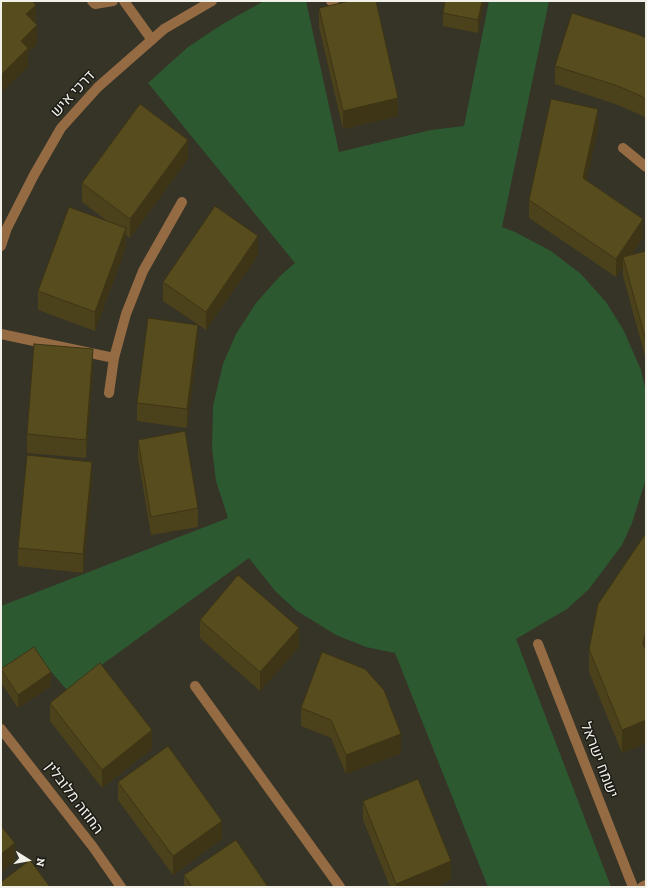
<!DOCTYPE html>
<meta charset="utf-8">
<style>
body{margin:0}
#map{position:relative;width:647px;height:888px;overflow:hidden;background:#363327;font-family:"Zilla Slab",serif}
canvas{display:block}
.frame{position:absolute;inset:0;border:2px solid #f2f1e9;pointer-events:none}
.north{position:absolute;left:8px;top:840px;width:40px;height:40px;-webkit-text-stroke:3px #1c1b15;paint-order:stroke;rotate:101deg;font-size:11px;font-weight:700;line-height:16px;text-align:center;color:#f2f1e9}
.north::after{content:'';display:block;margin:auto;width:14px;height:18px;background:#f2f1e9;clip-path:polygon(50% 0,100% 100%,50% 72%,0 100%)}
</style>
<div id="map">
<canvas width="647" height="888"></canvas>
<div class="frame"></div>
<div class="north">N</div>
</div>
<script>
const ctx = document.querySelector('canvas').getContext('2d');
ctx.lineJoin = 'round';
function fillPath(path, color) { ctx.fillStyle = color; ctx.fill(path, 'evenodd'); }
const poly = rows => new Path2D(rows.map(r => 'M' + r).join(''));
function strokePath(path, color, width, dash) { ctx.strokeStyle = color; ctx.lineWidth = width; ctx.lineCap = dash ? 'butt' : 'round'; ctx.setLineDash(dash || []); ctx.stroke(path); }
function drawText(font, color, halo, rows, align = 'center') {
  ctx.font = font + ' "Zilla Slab",Heebo,serif'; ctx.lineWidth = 3; ctx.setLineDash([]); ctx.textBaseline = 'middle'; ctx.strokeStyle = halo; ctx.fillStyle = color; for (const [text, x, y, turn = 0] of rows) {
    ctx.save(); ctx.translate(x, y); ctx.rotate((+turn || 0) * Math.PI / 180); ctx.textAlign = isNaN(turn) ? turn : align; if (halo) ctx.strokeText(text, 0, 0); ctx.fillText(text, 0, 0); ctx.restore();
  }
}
const green = poly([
 [264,1,306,1,339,152,431,130,464,126,489,1,549,1,502,227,515,232,551,251,581,274,606,302,623,329,641,370,646,392,646,479,632,523,622,545,589,589,567,609,516,639,611,887,488,887,395,653,366,647,336,635,297,611,276,592,249,558,67,690,35,653,1,674,1,606,228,518,216,481,212,448,213,406,223,364,236,334,256,303,280,276,295,263,148,83,188,47,221,25]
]);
const minor = poly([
 [92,1,95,4,113,1],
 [124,1,152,40],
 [331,1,334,1],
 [623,148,646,167],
 [1,246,7,228,34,175,61,128,98,87,164,29,212,1],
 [1,334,114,358],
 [109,393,114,358,126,314,143,271,182,202],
 [538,644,633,887],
 [195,686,340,887],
 [1,729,93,847,121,887],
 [642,887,646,885]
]);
const wall = poly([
 [484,1,478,33,443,26,443,13],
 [319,8,398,116,343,129,319,27],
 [646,38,646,118,643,116,618,105,555,84,555,66],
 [598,128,586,181,643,238,631,255,646,251,646,360,623,276,623,267,616,277,529,218,529,200],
 [188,159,130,238,126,235,126,247,95,331,38,310,38,291,107,221,82,202,82,183],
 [258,255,206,330,163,301,163,282],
 [198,343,187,428,137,421,137,403],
 [93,368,86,458,27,453,27,434],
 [138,440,198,508,198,527,151,535,138,458],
 [92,480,83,573,18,566,18,548],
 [646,533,646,743,622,753,589,672,589,649],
 [200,620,299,647,260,691,200,638],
 [322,652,401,753,346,774,331,738,301,726,301,708],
 [1,669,51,686,18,708,1,683],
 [50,703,152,749,102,788,50,721],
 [118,782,222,839,173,875,118,800],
 [363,801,451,880,433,887,390,887,363,820],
 [184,875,268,887,184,887]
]);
const shadedWall = poly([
 [482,1,484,1,478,33,478,20],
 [36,5,36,23,26,33,26,14],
 [37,25,37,44,28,53,28,67,1,93,1,75,21,41],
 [398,98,398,116,343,129,343,111],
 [598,109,598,128,583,197,583,178],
 [188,140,188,159,130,238,130,219],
 [643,219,643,238,625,264,623,257,623,267,616,277,616,259],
 [126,228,126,247,95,331,95,312],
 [258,236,258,255,206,330,206,312],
 [198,325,198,343,187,428,187,409],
 [93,349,93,368,86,458,86,440],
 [92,462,92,480,83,573,83,554],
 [299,628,299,647,260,691,260,672],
 [646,630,646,654,643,644],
 [51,672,51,686,18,708,18,695],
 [646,720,646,743,622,753,622,730],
 [152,730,152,749,102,788,102,770],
 [401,734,401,753,346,774,346,755],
 [222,821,222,839,173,875,173,856],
 [15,843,15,861,1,873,1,854],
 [451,861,451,880,433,887,396,887,396,884]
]);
const building = poly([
 [1,1,32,1,36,5,26,14,37,25,21,41,28,48,1,75,1,1],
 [350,1,376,1,398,98,343,111,319,8,350,1],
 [445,1,482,1,478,20,443,13,445,1],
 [572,13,637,34,646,38,646,100,643,97,618,86,555,66,572,13],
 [551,99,598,109,583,178,643,219,616,259,529,200,551,99],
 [140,104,188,140,130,219,82,183,140,104],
 [215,206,258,236,206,312,163,282,215,206],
 [69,207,126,228,95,312,38,291,69,207],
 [646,251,646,341,623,257,646,251],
 [148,318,198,325,187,409,137,403,148,318],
 [34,344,93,349,86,440,27,434,34,344],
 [185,431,198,508,151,517,138,440,185,431],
 [27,455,92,462,83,554,18,548,27,455],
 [646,533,646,630,643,644,646,650,646,720,622,730,589,649,598,604,646,533],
 [238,575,299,628,260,672,200,620,238,575],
 [34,647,51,672,18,695,1,669,34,647],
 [322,652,365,669,384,690,401,734,346,755,331,720,301,708,322,652],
 [100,663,152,730,102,770,50,703,100,663],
 [168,746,222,821,173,856,118,782,168,746],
 [418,779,451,861,396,884,363,801,418,779],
 [1,826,15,843,1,854,1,826],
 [236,840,268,887,192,887,184,875,236,840],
 [30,860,50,887,1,887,1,882,30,860]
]);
const streetNames = [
 ["דרכי איש",73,94,-47],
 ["ישמח ישראל",599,760,69],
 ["החוזה מלובלין",74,798,53]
];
fillPath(green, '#2d5931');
strokePath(minor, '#956b43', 10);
fillPath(wall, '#4b411a');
fillPath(shadedWall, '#3d3515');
fillPath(building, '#574c1e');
strokePath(building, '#3d3515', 1);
drawText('15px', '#f2f1e9', '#1c1b15', streetNames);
</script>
